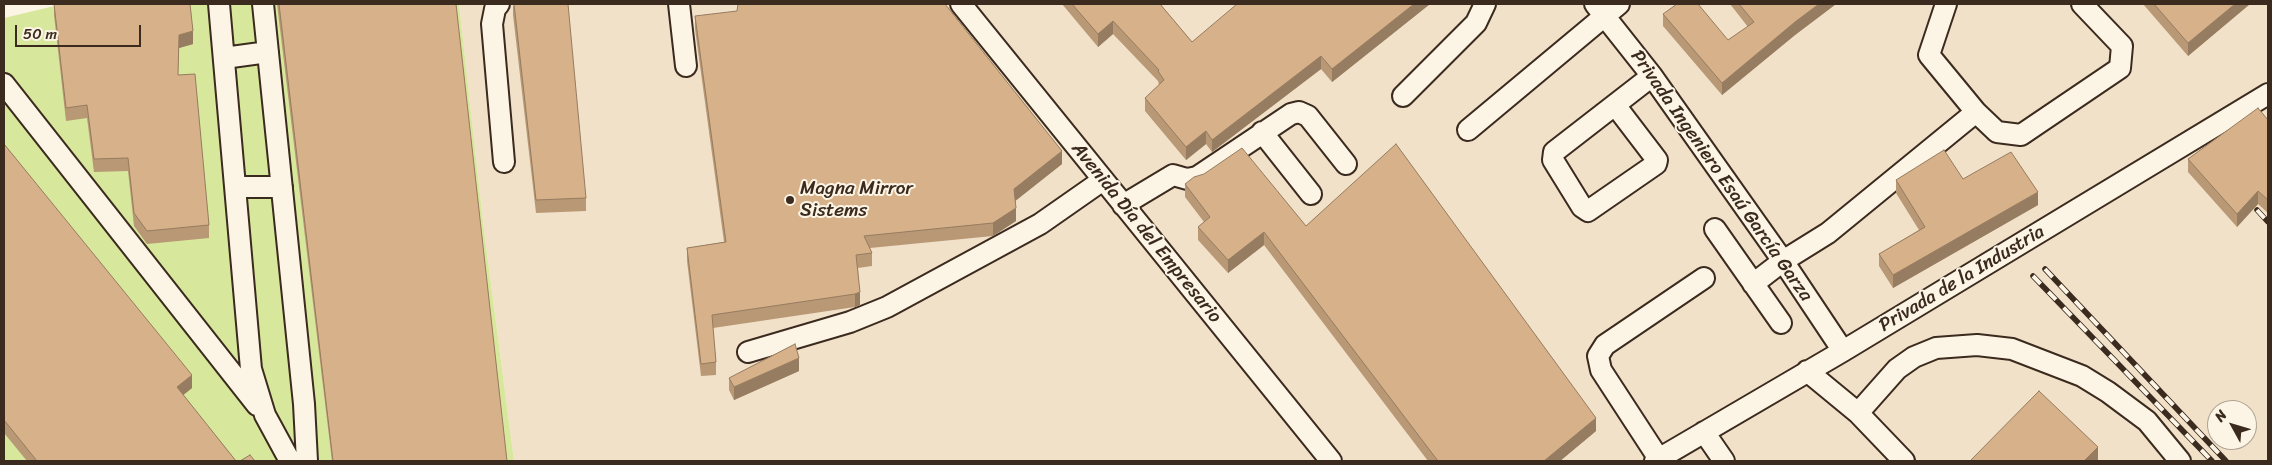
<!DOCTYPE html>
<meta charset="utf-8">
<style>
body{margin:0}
#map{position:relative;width:2272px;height:465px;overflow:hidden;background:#fcf5e5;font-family:Sriracha,sans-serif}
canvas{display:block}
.frame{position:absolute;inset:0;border:5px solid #3b2a1e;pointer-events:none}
.north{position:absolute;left:2207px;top:400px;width:50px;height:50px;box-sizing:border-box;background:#fcf5e5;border:1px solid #afa495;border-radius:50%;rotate:309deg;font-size:14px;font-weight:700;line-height:20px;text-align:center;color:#3b2a1e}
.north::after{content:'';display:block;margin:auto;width:18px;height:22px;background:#3b2a1e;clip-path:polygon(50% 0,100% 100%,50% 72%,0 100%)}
.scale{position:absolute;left:15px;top:25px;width:126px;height:22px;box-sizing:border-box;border:2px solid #3b2a1e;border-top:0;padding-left:6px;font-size:15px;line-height:18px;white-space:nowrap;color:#3b2a1e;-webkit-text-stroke:4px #fcf5e5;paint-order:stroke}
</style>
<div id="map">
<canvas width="2272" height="465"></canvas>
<div class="frame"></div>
<div class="north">N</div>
<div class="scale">50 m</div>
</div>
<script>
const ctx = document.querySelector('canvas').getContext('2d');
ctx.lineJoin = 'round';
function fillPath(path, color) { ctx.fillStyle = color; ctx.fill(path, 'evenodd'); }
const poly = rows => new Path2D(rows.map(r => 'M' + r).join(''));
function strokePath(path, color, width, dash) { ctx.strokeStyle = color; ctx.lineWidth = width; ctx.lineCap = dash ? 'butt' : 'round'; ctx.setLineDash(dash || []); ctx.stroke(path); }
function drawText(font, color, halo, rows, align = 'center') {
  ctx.font = font + ' Sriracha,sans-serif'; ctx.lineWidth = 4; ctx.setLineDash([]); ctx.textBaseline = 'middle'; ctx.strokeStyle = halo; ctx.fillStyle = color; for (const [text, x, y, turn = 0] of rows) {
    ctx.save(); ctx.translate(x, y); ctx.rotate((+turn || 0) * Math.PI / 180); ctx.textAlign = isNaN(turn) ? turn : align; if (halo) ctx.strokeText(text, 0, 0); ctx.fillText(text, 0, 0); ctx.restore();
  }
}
const built = poly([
 [459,4,2268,4,2268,461,514,461,484,231],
 [2217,410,2247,410,2247,440,2217,440]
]);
const green = poly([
 [63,4,459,4,484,231,514,461,4,461,4,18]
]);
const minor = poly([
 [219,4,251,369,265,415,290,461],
 [263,4,304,404,307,461],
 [499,4,495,9,492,24,504,162],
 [679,4,686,66],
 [961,4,1331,461],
 [1595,4,1652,76,1783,261,1843,351],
 [1946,4,1929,55,1976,112,1997,132,2021,135,2120,68,2122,46,2082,4],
 [224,58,268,52],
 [4,84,257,405],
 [1403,96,1476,23,1485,4],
 [1615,105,1657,160,1656,164,1588,211,1582,207,1553,160,1554,152,1652,76],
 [1468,130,1619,4],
 [1262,132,1311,194],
 [235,187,282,187],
 [1123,205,1173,175,1187,179,1197,177,1291,114,1299,112,1308,116,1346,164],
 [1715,229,1781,323],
 [1753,284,1783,261,1828,233,1976,112],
 [748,352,850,322,887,307,1040,224,1103,180],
 [1807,371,1858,413,1904,461],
 [1858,413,1897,369,1914,357,1936,348,1977,345,2012,349,2082,376,2108,392,2147,421,2180,461],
 [1704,432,1724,461],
 [1659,459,1601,370,1598,356,1605,345,1704,278],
 [1655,461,1843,351,2268,94]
]);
const rail = poly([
 [2257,210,2268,222],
 [2045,269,2226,461],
 [2033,276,2212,461]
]);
const wall = poly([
 [54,4,193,44,179,48,178,75,209,225,209,238,147,244,134,226,128,171,94,172,87,118,66,121,54,15],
 [277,4,456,4,507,461,332,461],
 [513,4,586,198,586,211,536,213,513,15],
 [1062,4,1160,4,1192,42,1430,4,1332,82,1321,69,1212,152,1206,144,1186,160,1145,111,1145,98,1159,85,1158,81,1113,34,1098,47],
 [1726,4,1836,4,1795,35,1722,95,1663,26,1663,14,1728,40,1748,27,1730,4],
 [2143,4,2250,4,2188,56],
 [695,16,1062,164,1015,201,1016,221,993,236,870,248,872,253,872,266,858,268,860,305,855,307,713,328,716,362,716,375,701,376,687,261,687,248,724,242,695,29],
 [2268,120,2268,213,2258,204,2237,227,2188,172,2188,159],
 [4,144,192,388,183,395,236,461,27,461,4,433],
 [1963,179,2038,205,1893,288,1879,266,1879,254,1919,230,1896,193,1896,180],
 [1185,184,1306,226,1596,431,1560,461,1428,461,1264,245,1228,273,1198,240,1198,227,1204,222,1185,197],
 [799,371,734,400,729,390,729,378]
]);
const shadedWall = poly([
 [1414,4,1430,4,1332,82,1332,69],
 [1819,4,1836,4,1795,35,1722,95,1722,83,1795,22],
 [2235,4,2250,4,2188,56,2188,43],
 [1113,21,1113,34,1098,47,1098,34],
 [193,31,193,44,179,48,179,35],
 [1321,56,1321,69,1212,152,1212,140],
 [1206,131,1206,144,1186,160,1186,147],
 [1062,151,1062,164,1014,202,1014,189],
 [2258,191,2258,204,2237,227,2237,214],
 [2038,192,2038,205,1893,288,1893,275],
 [1016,208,1016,221,993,236,993,223],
 [1264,232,1264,245,1228,273,1228,260],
 [860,292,860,305,855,307,855,294],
 [799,358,799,371,734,400,734,387],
 [192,375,192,388,177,400,177,387],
 [1596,418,1596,431,1560,461,1544,461],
 [2098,447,2098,460,2096,461,2084,461]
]);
const building = poly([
 [54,4,190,4,193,31,179,35,178,75,195,74,209,225,147,231,134,213,128,158,94,159,87,105,66,108,54,4],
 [279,4,456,4,507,461,333,461,279,4],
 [514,4,568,4,586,198,536,200,514,4],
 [738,4,945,4,1062,151,1014,189,1016,208,993,223,864,236,872,253,856,255,860,292,855,294,712,315,716,362,701,364,687,248,726,242,695,16,737,11,738,4],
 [1072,4,1160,4,1192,42,1237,4,1414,4,1332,69,1321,56,1212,140,1206,131,1186,147,1145,98,1164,80,1158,71,1159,70,1113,21,1098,34,1072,4],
 [1677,4,1698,4,1728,40,1754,22,1739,4,1819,4,1795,22,1722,83,1663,14,1677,4],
 [2154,4,2235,4,2188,43,2154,4],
 [2258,108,2268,120,2268,200,2258,191,2237,214,2188,159,2258,108],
 [4,144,192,375,177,387,236,461,37,461,4,420,4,144],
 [1396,144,1596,418,1544,461,1438,461,1264,232,1228,260,1198,227,1210,217,1185,184,1194,177,1204,174,1242,148,1306,226,1396,144],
 [1944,150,1963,179,2011,152,2038,192,1893,275,1879,254,1925,227,1896,180,1944,150],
 [795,344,799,358,734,387,729,378,795,344],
 [2039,391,2098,447,2084,461,1970,461,2039,391],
 [250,455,255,461,240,461,250,455]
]);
const markers = [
 [790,200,5,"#3b2a1e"]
];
const streetNames = [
 ["Privada Ingeniero Esaú García Garza",1721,176,55],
 ["Avenida Día del Empresario",1146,233,51],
 ["Privada de la Industria",1962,279,-31]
];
const poiNames = [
 ["Magna Mirror",800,189],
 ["Sistems",800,211]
];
fillPath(built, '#f1e1c9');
fillPath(green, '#d7e79b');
strokePath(minor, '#3b2a1e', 24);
strokePath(minor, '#fcf5e5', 20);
strokePath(rail, '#3b2a1e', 5.5);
strokePath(rail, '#fcf5e5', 4, [11]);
fillPath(wall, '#b99876');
fillPath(shadedWall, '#967c60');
fillPath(building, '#d7b189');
strokePath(building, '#967c60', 1);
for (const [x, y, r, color] of markers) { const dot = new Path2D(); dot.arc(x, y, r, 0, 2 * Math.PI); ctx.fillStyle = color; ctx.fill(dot); strokePath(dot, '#fcf5e5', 2); }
drawText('19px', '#3b2a1e', '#fcf5e5', streetNames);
drawText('19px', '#3b2a1e', '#fcf5e5', poiNames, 'left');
</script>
